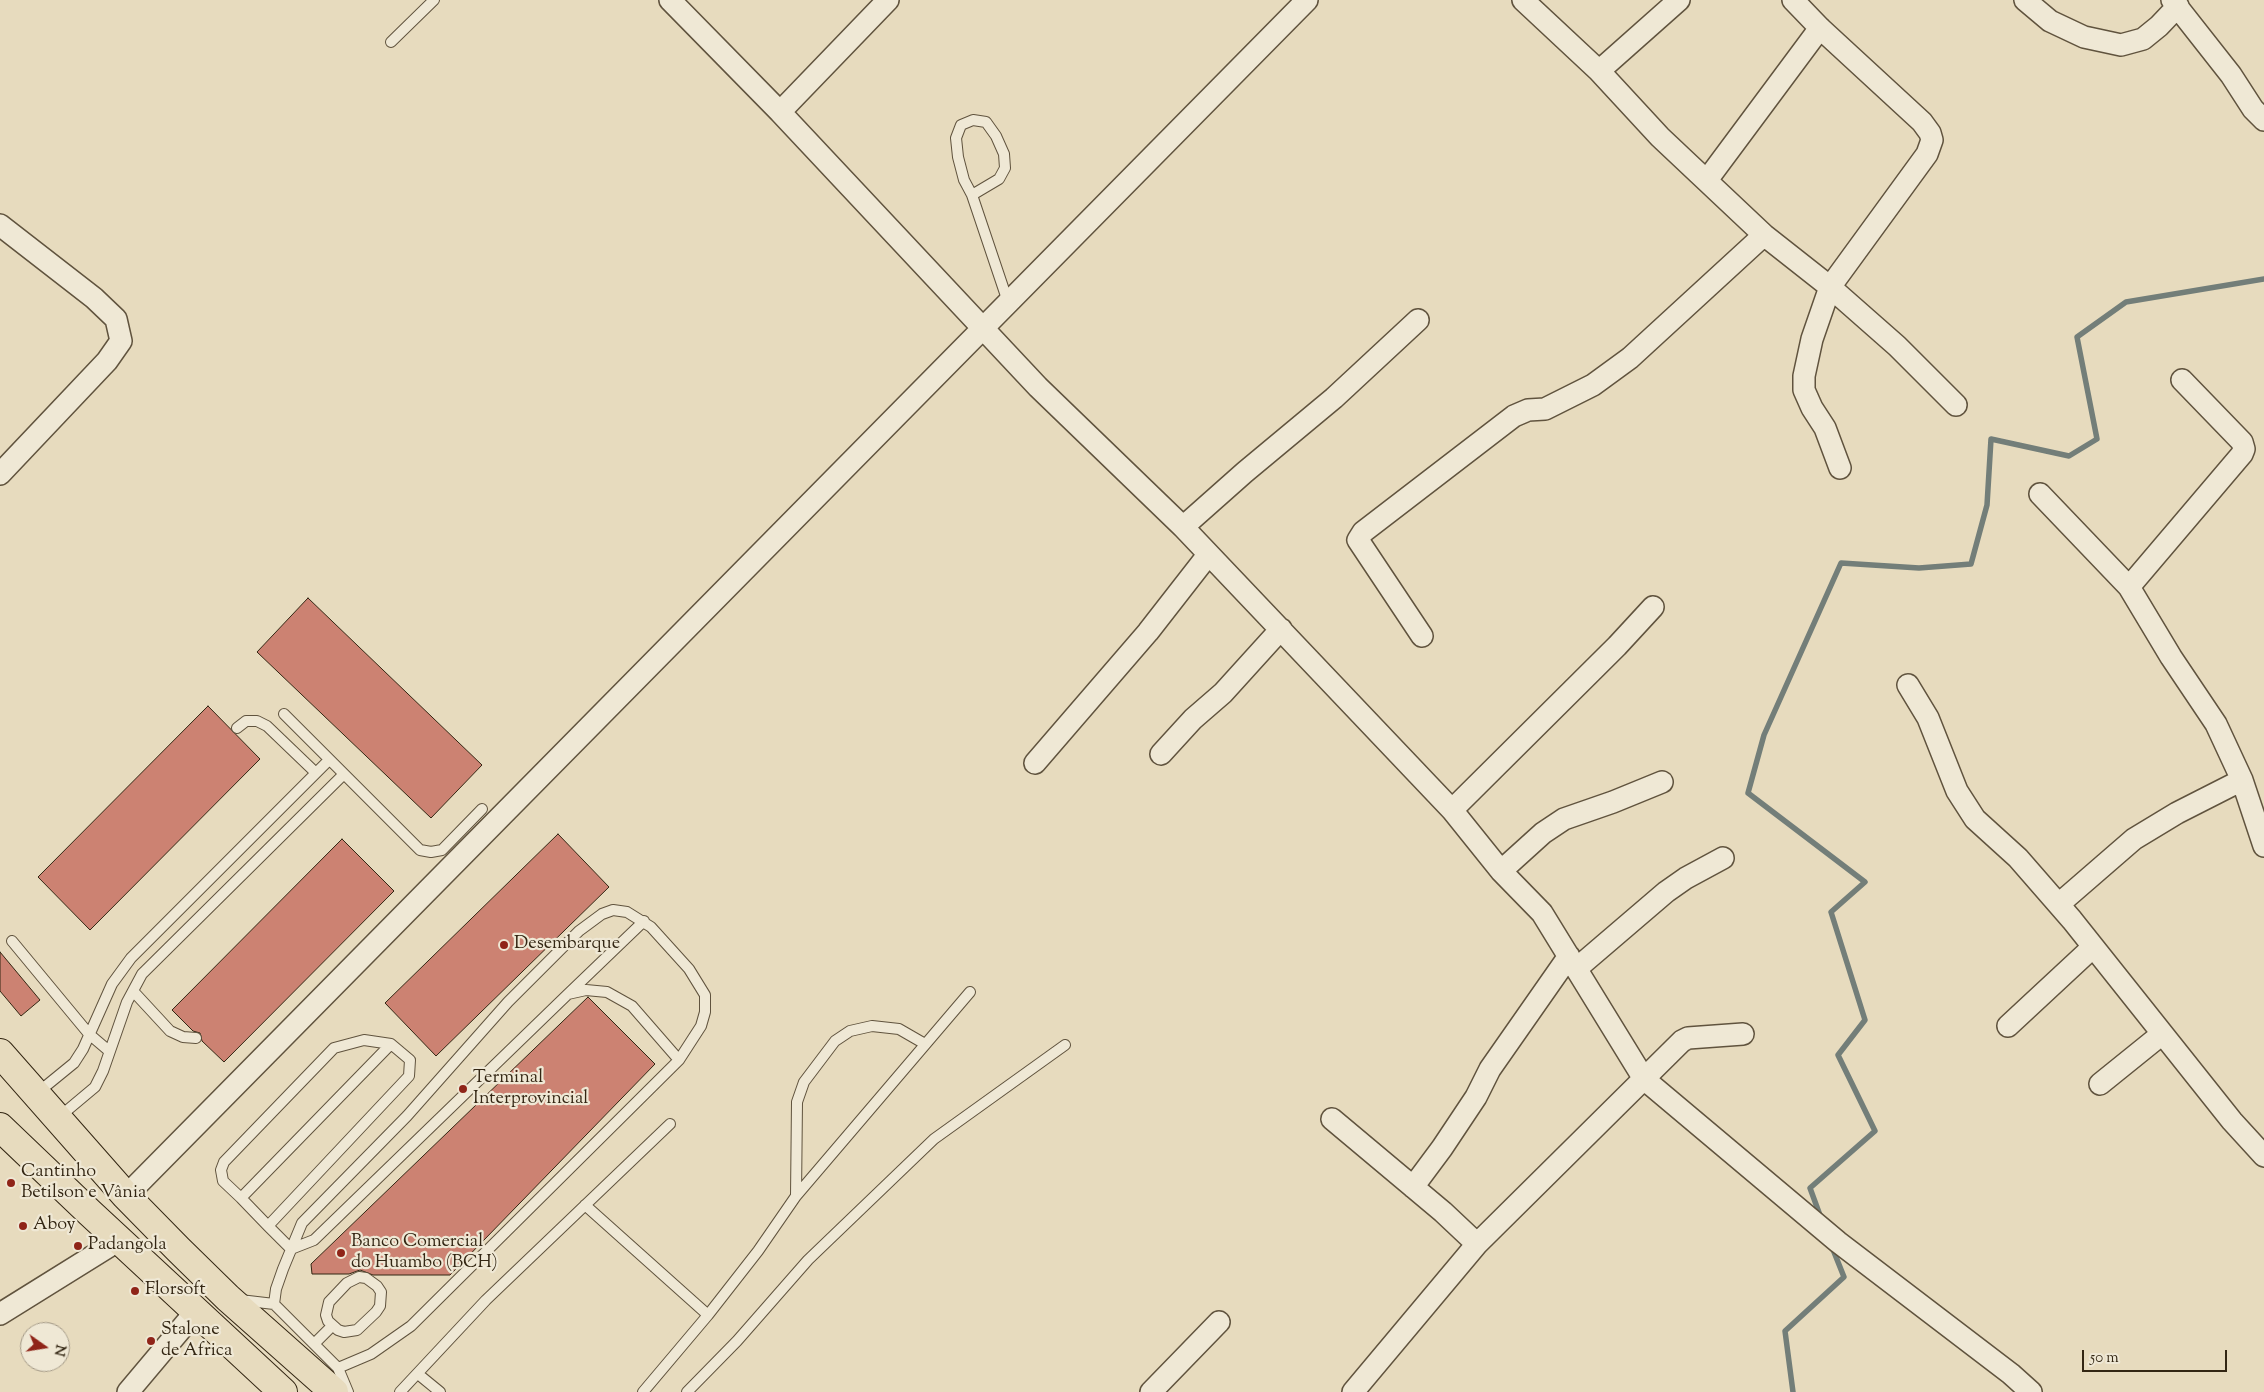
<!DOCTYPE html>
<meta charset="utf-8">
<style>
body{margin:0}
#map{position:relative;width:2264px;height:1392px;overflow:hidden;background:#e7dbbe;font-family:"Sorts Mill Goudy",serif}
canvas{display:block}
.north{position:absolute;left:20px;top:1322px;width:50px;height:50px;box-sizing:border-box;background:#efe8d5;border:1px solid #a49a87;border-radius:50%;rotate:103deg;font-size:14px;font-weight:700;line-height:20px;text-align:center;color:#332613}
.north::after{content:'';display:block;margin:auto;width:18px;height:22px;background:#8f2418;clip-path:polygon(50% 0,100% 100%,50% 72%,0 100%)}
.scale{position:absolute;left:2082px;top:1350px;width:145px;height:22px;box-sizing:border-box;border:2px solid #332613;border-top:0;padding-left:6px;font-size:15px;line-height:18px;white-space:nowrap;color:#332613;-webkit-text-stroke:4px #efe8d5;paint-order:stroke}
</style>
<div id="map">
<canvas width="2264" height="1392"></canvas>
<div class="north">N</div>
<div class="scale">50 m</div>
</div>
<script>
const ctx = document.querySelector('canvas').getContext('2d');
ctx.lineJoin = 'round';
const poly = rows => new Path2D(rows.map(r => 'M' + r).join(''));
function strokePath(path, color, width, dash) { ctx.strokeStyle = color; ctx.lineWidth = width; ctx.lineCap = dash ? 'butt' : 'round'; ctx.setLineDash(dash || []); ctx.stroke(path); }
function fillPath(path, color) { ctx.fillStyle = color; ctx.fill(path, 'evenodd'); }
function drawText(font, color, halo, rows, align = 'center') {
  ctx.font = font + ' "Sorts Mill Goudy",serif'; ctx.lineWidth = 4.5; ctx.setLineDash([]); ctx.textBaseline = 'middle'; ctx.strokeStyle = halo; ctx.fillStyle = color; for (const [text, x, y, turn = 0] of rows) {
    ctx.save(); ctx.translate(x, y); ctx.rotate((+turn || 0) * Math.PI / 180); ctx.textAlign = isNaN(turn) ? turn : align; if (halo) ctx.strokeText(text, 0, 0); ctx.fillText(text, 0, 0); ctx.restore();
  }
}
const stream = poly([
 [1821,1218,1810,1188,1875,1131,1838,1055,1865,1020,1831,912,1865,882,1748,793,1764,735,1841,563,1919,568,1971,564,1987,505,1991,439,2069,456,2097,439,2077,337,2126,302,2264,279],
 [1793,1392,1785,1331,1844,1277,1832,1247]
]);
const building = poly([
 [308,598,482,765,431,818,257,652,308,598],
 [208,706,260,759,90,930,38,877,208,706],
 [558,834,609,887,436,1056,385,1003,558,834],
 [342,839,394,891,224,1062,202,1041,200,1033,193,1031,172,1010,342,839],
 [0,952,40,1000,21,1016,0,991,0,952],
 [588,997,655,1064,450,1275,373,1275,360,1270,349,1274,312,1274,311,1264,588,997]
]);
const lane = poly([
 [391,42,434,0],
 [972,195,999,179,1005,168,1004,154,996,136,986,122,973,120,961,125,956,138,958,157,964,180,972,195,1008,302],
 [284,714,420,850,431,852,442,850,482,809],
 [237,728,246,721,257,721,267,726,316,773],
 [12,941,89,1034,109,1051],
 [133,991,170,1031,183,1037,196,1038],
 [568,994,644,921],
 [36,1094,74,1063,83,1049,112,984,131,958,329,760],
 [58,1118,95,1087,103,1071,127,1002,142,974,343,775],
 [796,1196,797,1102,804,1082,835,1041,850,1031,872,1026,899,1029,925,1044],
 [241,1198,391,1044],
 [585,1205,708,1315],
 [268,1226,409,1076,410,1060,391,1044,364,1040,334,1048,224,1162,221,1170,223,1181,241,1198,268,1226,291,1249],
 [291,1249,314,1240,568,994,586,990,607,992,632,1006,679,1060],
 [359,1277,366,1278,377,1286,381,1292,380,1306,376,1312,357,1330,344,1332,338,1330,328,1321,326,1315,329,1302,347,1283,359,1277],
 [240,1300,274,1304,338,1368,348,1392],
 [274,1304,276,1289,283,1269,302,1223,407,1116,508,1002,579,931,602,914,613,910,627,912,651,927,689,969,705,995,705,1012,701,1026,679,1060,411,1326,371,1354,338,1368],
 [314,1344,332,1326],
 [418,1374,440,1392],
 [400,1392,486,1300,670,1124],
 [643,1392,708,1315,758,1251,796,1196,970,992],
 [687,1392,737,1341,808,1260,934,1139,1065,1045]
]);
const street = poly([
 [670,0,780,112,1038,387,1183,527,1452,810,1501,871,1542,913,1644,1079,1838,1242,2011,1374,2031,1392],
 [1523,0,1599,71,1660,137,1764,235,1830,287,1897,346,1956,405],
 [1793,0,1820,28,1922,122,1930,133,1932,140,1927,154,1830,287,1812,339,1804,376,1804,390,1812,408,1825,428,1840,468],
 [2025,0,2050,21,2084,37,2121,45,2143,39,2159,26,2178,6],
 [2172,0,2231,75,2253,109,2264,120],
 [1599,71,1679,0],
 [780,112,888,0],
 [1707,180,1820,28],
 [0,225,94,298,116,319,121,341,107,361,0,474],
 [2040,494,2129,587,2171,657,2216,724,2242,780,2264,846],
 [1183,527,1245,472,1334,398,1418,320],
 [2129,587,2242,454,2244,449,2242,442,2182,380],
 [1422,636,1358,540,1363,532,1514,416,1528,410,1545,409,1593,385,1630,358,1764,235],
 [1908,685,1928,718,1957,791,1975,819,2018,858,2072,920,2232,1121,2264,1156],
 [1161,754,1193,719,1223,693,1281,629],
 [1035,763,1148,632,1208,555],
 [1452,810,1617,646,1653,607],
 [1501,871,1543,833,1564,819,1613,802,1662,782],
 [2059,904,2134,839,2177,813,2242,780],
 [1576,969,1666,892,1686,878,1723,858],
 [2008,1026,2093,947],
 [2100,1084,2162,1034],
 [1332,1119,1443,1212,1477,1244],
 [1413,1187,1442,1148,1476,1097,1490,1069,1569,956],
 [126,1196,1307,0],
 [0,1314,119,1240],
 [128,1392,197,1310],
 [1151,1392,1219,1322],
 [1353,1392,1477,1244,1682,1041,1688,1038,1743,1034]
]);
const primary = poly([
 [0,1053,126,1196,178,1249,228,1298,334,1392],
 [0,1127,89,1212,283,1392]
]);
const markers = [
 [504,945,5,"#8f2418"],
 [463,1089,5,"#8f2418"],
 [11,1183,5,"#8f2418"],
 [23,1226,5,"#8f2418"],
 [78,1246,5,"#8f2418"],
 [341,1253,5,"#8f2418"],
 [135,1291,5,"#8f2418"],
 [151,1341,5,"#8f2418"]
];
const poiNames = [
 ["Desembarque",514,945],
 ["Terminal",473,1079],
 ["Interprovincial",473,1100],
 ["Cantinho",21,1173],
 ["Betilson e Vânia",21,1194],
 ["Aboy",33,1226],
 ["Banco Comercial",351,1243],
 ["do Huambo (BCH)",351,1264],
 ["Padangola",88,1246],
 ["Florsoft",145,1291],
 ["Stalone",161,1331],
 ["de Africa",161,1352]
];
strokePath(stream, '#737e79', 5.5);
fillPath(building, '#cc8272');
strokePath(building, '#332613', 1);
strokePath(lane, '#60533e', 12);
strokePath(street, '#60533e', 24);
strokePath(primary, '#332613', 30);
strokePath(lane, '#efe8d5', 10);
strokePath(street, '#efe8d5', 21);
strokePath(primary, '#e7dbbe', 28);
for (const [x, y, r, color] of markers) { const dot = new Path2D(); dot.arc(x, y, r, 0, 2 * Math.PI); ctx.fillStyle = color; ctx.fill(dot); strokePath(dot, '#efe8d5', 2); }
drawText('18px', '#332613', '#efe8d5', poiNames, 'left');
</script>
